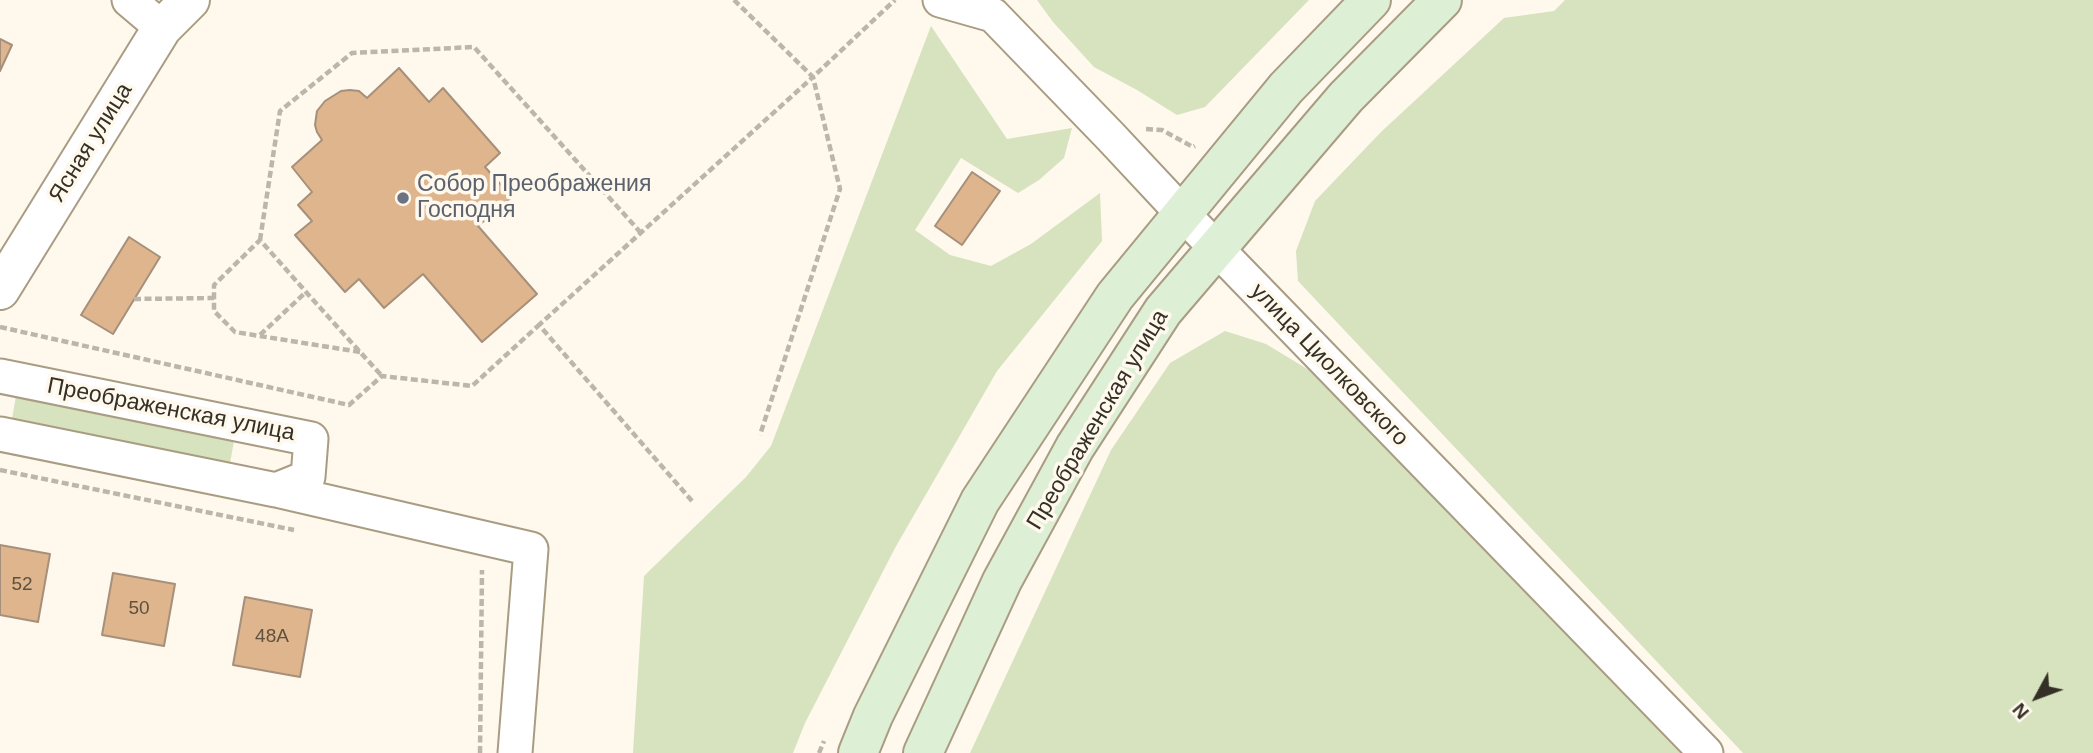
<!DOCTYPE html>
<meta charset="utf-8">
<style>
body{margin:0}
#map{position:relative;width:2093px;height:753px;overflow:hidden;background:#fef8ed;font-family:Helvetica,sans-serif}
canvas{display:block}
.north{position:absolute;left:2002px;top:662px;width:70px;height:70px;-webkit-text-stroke:5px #fef8ed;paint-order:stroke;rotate:229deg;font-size:19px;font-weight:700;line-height:28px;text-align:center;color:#353025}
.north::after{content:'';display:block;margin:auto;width:24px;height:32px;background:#353025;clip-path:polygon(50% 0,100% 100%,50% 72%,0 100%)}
</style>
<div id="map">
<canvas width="2093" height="753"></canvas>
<div class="north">N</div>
</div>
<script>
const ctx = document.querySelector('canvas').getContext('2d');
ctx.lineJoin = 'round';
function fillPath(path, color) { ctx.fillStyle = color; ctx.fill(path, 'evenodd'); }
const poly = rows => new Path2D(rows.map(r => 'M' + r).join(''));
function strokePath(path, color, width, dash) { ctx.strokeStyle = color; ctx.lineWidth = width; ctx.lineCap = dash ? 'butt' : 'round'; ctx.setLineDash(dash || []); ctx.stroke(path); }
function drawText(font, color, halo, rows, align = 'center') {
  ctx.font = font + ' Helvetica,sans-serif'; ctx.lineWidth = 7; ctx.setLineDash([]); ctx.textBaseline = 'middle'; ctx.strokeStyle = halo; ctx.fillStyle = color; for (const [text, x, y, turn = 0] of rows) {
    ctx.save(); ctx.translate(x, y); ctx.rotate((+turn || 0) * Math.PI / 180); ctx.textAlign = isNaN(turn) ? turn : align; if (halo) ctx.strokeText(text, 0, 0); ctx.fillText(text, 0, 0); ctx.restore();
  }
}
const green = poly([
 [1037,0,1309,0,1205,107,1177,115,1137,90,1094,67,1053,22],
 [1565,0,2093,0,2093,753,1743,753,1298,281,1296,251,1315,201,1381,132,1504,18,1554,11],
 [931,26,1007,139,1072,128,1064,158,1039,180,1018,193,961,158,915,230,950,255,991,266,1031,244,1100,193,1102,241,997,371,895,548,805,723,793,753,633,753,644,576,746,477,771,446],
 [1225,331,1266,344,1309,370,1683,753,970,753,1111,450,1170,363],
 [16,396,234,441,230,463,12,419]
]);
const building = poly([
 [0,39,12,45,0,71,0,39],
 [399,68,429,102,443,88,500,153,485,167,512,197,478,226,537,294,482,342,423,274,384,308,359,279,345,292,295,235,312,221,298,205,312,192,292,167,322,140,317,132,315,125,317,111,325,101,341,91,350,90,359,91,367,98,399,68],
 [972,172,1000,191,962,245,935,226,972,172],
 [129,237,160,257,113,334,81,315,129,237],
 [0,545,50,554,38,622,0,615,0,545],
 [113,573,175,584,164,646,102,635,113,573],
 [245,597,312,610,300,677,233,665,245,597]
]);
const path = poly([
 [734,0,813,77,895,0],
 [1146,129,1162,130,1193,147,1195,146],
 [260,240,280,111,352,53,474,47,641,233],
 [134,299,214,298],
 [0,327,349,405,382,376,472,386,539,325],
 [260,335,306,292],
 [360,352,235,332,214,311,214,285,260,240,306,292,360,352,382,376],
 [0,470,294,530],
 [692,501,539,325,813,77,840,189,760,435],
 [480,753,482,570],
 [819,753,824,741]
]);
const minor = poly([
 [129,0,162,28],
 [940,0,993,15,1111,137,1183,214,1706,753],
 [0,376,311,439,308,477,276,490],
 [0,434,276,490,531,549,515,753]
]);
const tertiary = poly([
 [0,290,162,28,190,0]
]);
const secondary = poly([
 [858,753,873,716,980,501,1115,296,1286,88,1371,0],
 [923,753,1002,581,1075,447,1163,311,1346,97,1442,0]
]);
const markers = [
 [403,198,7,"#6b7280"]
];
const numberNames = [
 ["52",22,585],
 ["50",139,609],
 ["48А",272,637]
];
const streetNames = [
 ["Ясная улица",91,143,-58],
 ["улица Циолковского",1329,365,46],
 ["Преображенская улица",171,410,11],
 ["Преображенская улица",1098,420,-59]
];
const worshipNames = [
 ["Собор Преображения",417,185],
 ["Господня",417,211]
];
fillPath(green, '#d6e3be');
fillPath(building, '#deb58c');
strokePath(building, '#a6907b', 2);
strokePath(minor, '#a99c82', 37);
strokePath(tertiary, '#a99c82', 42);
strokePath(secondary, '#a99c82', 42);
strokePath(path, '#bbb5aa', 4.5, [7, 3.5]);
strokePath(minor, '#fff', 33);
strokePath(tertiary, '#fff', 38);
strokePath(secondary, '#ddefd5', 38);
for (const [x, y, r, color] of markers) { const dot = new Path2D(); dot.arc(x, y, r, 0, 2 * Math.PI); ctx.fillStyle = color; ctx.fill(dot); strokePath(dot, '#fef8ed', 2.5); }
drawText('19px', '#5f513f', null, numberNames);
drawText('23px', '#353025', '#fef8ed', streetNames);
drawText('23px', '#5b616d', '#fef8ed', worshipNames, 'left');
</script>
